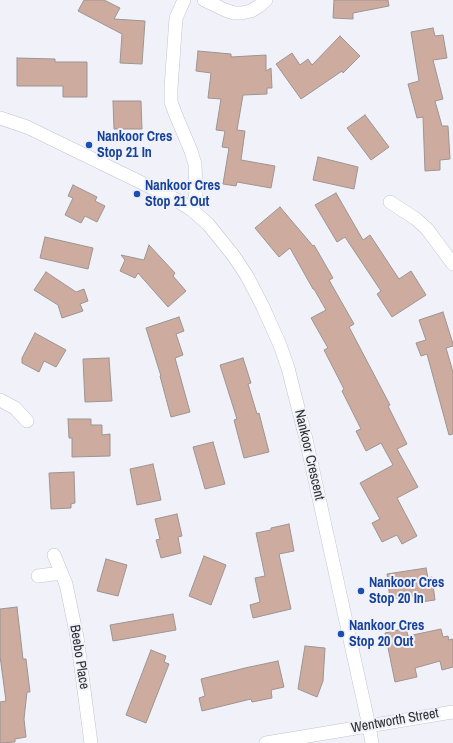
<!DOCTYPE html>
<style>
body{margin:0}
canvas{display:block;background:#f0f1f9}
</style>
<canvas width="453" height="743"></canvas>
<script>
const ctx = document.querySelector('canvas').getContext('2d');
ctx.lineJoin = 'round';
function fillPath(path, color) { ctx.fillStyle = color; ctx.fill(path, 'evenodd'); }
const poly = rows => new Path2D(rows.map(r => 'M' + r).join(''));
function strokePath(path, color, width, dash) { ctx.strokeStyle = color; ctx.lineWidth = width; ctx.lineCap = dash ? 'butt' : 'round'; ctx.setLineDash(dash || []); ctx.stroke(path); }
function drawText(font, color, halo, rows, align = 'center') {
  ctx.font = font + ' "Archivo Narrow",sans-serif'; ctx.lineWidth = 4; ctx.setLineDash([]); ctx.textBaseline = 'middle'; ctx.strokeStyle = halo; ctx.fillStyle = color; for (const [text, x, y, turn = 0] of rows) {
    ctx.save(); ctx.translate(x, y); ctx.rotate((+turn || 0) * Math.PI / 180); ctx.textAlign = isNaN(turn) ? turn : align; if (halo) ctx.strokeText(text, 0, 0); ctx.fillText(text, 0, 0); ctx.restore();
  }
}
const building = poly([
 [84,0,104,0,120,8,114,19,145,21,142,64,120,63,122,34,78,11,84,0],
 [334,0,388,0,389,6,353,13,353,19,333,18,334,0],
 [433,28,435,36,443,35,447,58,433,60,443,99,435,101,442,126,448,126,450,159,440,160,440,170,425,171,423,117,417,118,408,84,419,81,411,32,433,28],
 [340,36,360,56,343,73,342,71,301,99,276,64,292,53,300,65,308,59,312,65,340,36],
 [198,51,231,54,231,57,266,55,266,71,271,68,272,88,267,88,267,94,243,95,237,130,245,131,241,160,275,166,271,188,237,182,236,186,223,184,229,148,222,147,225,131,216,130,221,99,208,98,211,73,196,71,198,51],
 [17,58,55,59,55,62,87,62,87,97,63,97,63,86,17,86,17,58],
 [113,101,141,101,142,129,114,129,113,101],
 [365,115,389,147,371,160,347,128,365,115],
 [318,157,358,167,354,189,313,180,318,157],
 [73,185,97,197,95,201,105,206,97,222,85,216,81,223,65,215,73,198,68,196,73,185],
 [336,193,363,240,370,235,399,279,411,271,426,295,392,317,377,294,381,291,345,237,337,242,315,205,336,193],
 [280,207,313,246,314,245,333,278,329,280,354,324,349,327,390,405,388,406,407,444,397,449,418,487,397,498,417,536,402,544,397,535,382,542,372,523,380,519,360,483,393,465,381,443,366,451,356,431,361,429,342,391,344,389,324,350,328,348,311,318,326,310,314,289,313,289,290,248,279,257,255,228,280,207],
 [45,237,93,248,88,269,40,258,45,237],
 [149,245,175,273,173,276,186,291,168,307,138,273,135,278,120,271,125,260,121,255,144,260,149,245],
 [46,272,76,292,84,289,88,301,80,304,83,311,62,318,58,305,34,290,46,272],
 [443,312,453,344,453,346,446,348,453,372,453,434,449,435,427,354,421,356,416,343,426,340,419,320,443,312],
 [179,317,184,331,176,334,183,355,175,358,190,412,171,417,160,376,161,376,146,328,179,317],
 [35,333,66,350,56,367,44,361,39,372,22,363,22,358,35,333],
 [109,358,112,401,85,402,83,359,109,358],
 [243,358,251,383,248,384,257,414,259,413,269,452,244,458,234,420,237,419,220,365,243,358],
 [68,419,91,419,91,425,102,425,102,435,110,434,110,456,72,457,72,438,69,438,68,419],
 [213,442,225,484,205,489,193,447,213,442],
 [153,464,161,500,137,505,130,469,153,464],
 [74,472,75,503,71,504,71,508,51,509,49,473,74,472],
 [177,514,182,536,178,537,181,553,161,558,156,540,160,539,155,519,177,514],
 [289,524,294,551,279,554,291,609,253,618,250,605,260,602,255,578,265,576,256,533,271,530,271,528,289,524],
 [204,556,226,565,211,605,189,596,204,556],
 [106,559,127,565,118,596,97,591,106,559],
 [426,568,428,578,432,577,435,600,421,602,420,595,390,599,387,574,426,568],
 [17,607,23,659,26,659,30,692,27,692,24,719,26,737,15,739,15,742,0,743,0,702,6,701,0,656,0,609,17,607],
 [173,614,176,630,113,641,110,625,173,614],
 [406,628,408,636,441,629,443,637,448,636,449,640,453,639,453,667,442,670,440,661,415,668,417,677,395,682,385,633,406,628],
 [305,646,325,648,323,681,317,697,298,689,305,646],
 [151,650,166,656,164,662,169,664,146,723,126,715,151,650],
 [278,661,284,687,271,690,272,698,252,702,251,699,202,711,199,698,205,696,201,679,245,668,278,661]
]);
const minor = poly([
 [184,0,176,18,171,88,171,102,175,113,191,151,195,164,196,193,192,210],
 [204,0,225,10,234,13,241,13,251,11,259,6,266,0],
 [0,118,27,127,175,199,192,210,208,224,233,255,247,276,263,307,280,345,288,368,306,439,369,726,372,743],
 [390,202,416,219,427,229,453,264],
 [0,400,15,408,27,421],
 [54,555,66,584,77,637,91,743],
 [38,576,61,573],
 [266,743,453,712]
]);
const markers = [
 [89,145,4,"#1a4fb4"],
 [137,194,4,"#1a4fb4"],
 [361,591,4,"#1a4fb4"],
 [341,634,4,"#1a4fb4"]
];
const transitNames = [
 ["Nankoor Cres",97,137],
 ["Stop 21 In",97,153],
 ["Nankoor Cres",145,186],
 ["Stop 21 Out",145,202],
 ["Nankoor Cres",369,583],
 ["Stop 20 In",369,599],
 ["Nankoor Cres",349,626],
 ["Stop 20 Out",349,642]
];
const streetNames = [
 ["Nankoor Crescent",309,455,77],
 ["Beebo Place",79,657,81],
 ["Wentworth Street",395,721,-10]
];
fillPath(building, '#cdab9f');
strokePath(building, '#9d9592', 1);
strokePath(minor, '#c3c5cd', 14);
strokePath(minor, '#fff', 13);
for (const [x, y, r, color] of markers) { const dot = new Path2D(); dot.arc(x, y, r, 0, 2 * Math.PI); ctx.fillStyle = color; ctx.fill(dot); strokePath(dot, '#f0f1f9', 1.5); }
drawText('bold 14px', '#164399', '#f0f1f9', transitNames, 'left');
drawText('14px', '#2e2f32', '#f0f1f9', streetNames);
</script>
